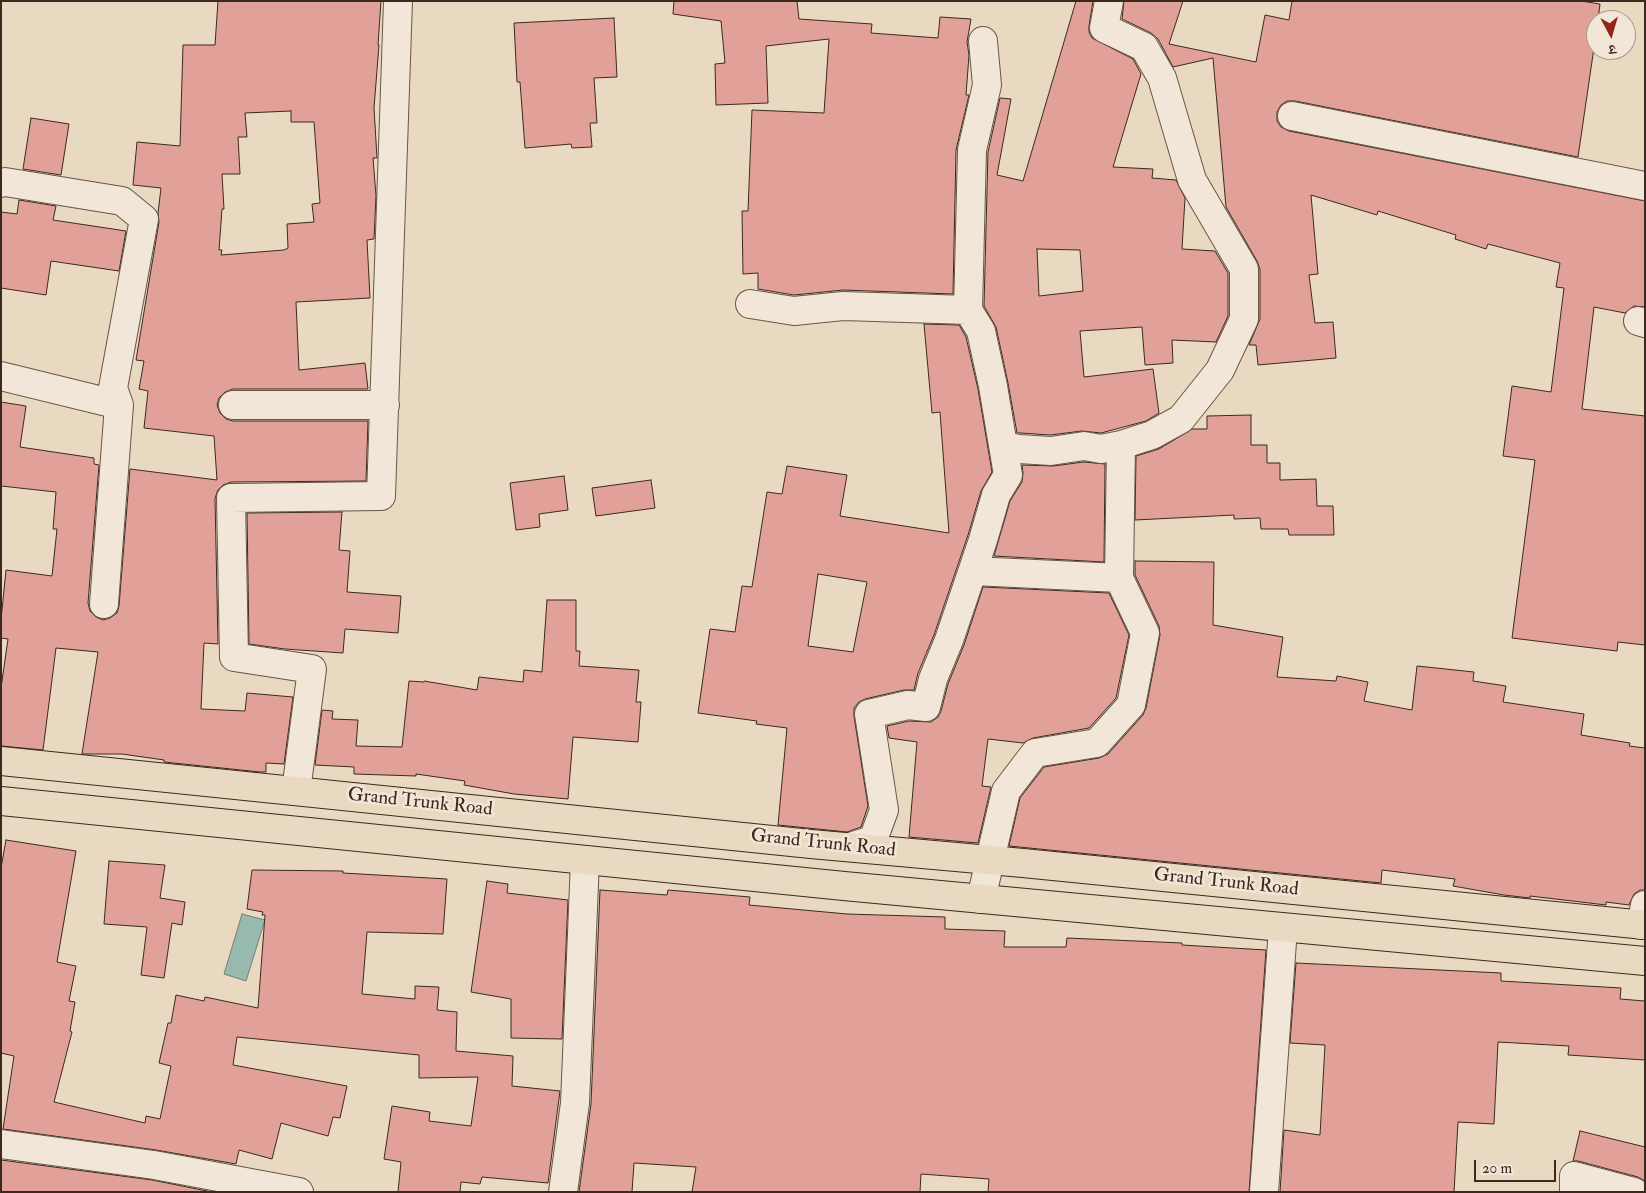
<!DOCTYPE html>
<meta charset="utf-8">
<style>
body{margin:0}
#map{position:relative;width:1646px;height:1193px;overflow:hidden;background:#ead9c1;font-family:"IM FELL Double Pica","Noto Serif Devanagari",serif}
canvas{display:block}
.frame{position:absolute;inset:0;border:2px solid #3b2920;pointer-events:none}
.north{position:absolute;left:1586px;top:10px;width:50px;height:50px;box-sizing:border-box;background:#f1e6d7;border:1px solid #a89a8e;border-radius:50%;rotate:174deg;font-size:14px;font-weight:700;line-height:20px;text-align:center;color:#3b2920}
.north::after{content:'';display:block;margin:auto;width:18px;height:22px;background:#8f2418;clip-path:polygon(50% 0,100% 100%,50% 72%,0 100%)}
.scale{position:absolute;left:1474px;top:1160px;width:82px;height:22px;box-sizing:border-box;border:2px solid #3b2920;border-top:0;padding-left:6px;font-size:15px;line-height:18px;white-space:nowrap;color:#3b2920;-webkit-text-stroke:4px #f1e6d7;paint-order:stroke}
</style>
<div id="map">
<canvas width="1646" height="1193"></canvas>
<div class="frame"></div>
<div class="north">उ</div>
<div class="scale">20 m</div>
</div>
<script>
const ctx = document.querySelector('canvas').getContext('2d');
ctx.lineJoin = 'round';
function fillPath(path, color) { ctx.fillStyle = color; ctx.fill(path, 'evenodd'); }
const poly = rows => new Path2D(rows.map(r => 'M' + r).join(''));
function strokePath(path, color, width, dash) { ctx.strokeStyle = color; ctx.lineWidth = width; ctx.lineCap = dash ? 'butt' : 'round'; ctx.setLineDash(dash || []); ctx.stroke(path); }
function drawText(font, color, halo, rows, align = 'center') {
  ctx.font = font + ' "IM FELL Double Pica",serif'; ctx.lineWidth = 5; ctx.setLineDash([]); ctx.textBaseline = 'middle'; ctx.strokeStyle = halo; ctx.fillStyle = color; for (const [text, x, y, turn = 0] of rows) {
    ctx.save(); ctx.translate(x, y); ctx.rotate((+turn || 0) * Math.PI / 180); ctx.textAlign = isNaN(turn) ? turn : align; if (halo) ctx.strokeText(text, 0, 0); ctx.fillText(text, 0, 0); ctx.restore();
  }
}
const water = poly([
 [242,914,265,920,246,981,224,974,242,914]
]);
const building = poly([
 [218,1,381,1,378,45,379,45,374,108,377,158,373,158,376,196,374,239,367,240,370,298,296,302,299,370,365,363,368,389,233,389,225,392,219,398,217,405,220,413,226,419,233,421,368,421,366,481,231,482,223,485,218,490,215,498,218,644,204,643,201,709,245,711,247,693,293,697,284,764,266,763,266,772,260,772,164,762,164,760,122,754,82,754,98,652,56,648,43,750,1,746,1,688,8,639,1,638,1,620,6,570,52,576,57,529,53,529,56,492,1,486,1,402,26,406,20,447,94,458,94,464,99,465,88,603,90,611,96,617,103,620,110,618,117,613,119,606,130,469,217,480,214,436,144,428,148,391,139,389,144,361,136,360,159,222,158,213,161,188,133,185,137,142,180,146,183,45,215,45,218,1],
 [291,111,291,122,314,122,320,203,312,204,314,222,287,224,288,248,284,250,221,255,222,250,219,250,222,209,224,209,222,174,240,174,238,137,247,137,245,113,291,111],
 [674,1,797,1,799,19,872,24,871,33,938,38,940,17,971,19,967,42,969,55,966,95,969,95,956,150,953,294,843,290,794,295,758,289,758,273,743,274,742,211,748,211,752,110,824,113,829,39,766,46,768,103,716,105,715,64,725,63,721,21,673,14,674,1],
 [1076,1,1093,1,1089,26,1089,32,1092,38,1133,59,1141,74,1113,167,1153,169,1152,178,1176,180,1185,198,1182,249,1215,251,1228,273,1228,316,1216,342,1172,340,1173,363,1145,365,1142,327,1080,331,1084,377,1153,369,1159,413,1146,421,1101,433,1082,431,1050,435,1021,433,1017,433,1008,383,996,327,984,306,988,152,1000,98,1011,99,997,175,1023,181,1076,1],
 [1037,249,1080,250,1083,291,1039,296,1037,249],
 [1124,1,1183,1,1169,44,1256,62,1265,15,1289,20,1292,1,1581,1,1600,4,1598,20,1596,20,1596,34,1578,157,1295,101,1287,101,1281,105,1277,112,1277,121,1281,127,1289,131,1645,201,1645,307,1634,306,1625,313,1594,307,1582,409,1645,416,1645,645,1618,642,1617,651,1512,638,1535,460,1503,456,1512,386,1551,392,1564,288,1556,287,1560,263,1488,244,1486,249,1455,239,1456,235,1378,211,1377,215,1311,195,1318,274,1309,275,1315,323,1333,322,1336,358,1258,365,1256,345,1249,345,1260,319,1260,269,1257,261,1226,207,1213,58,1173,67,1158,39,1151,33,1122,19,1124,1],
 [614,18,617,77,594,78,597,123,590,123,592,147,572,148,571,144,525,148,520,82,517,82,514,23,614,18],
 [31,118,69,124,61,175,23,169,31,118],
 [19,200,56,206,53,220,126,231,119,271,51,261,46,295,1,288,1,212,17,214,19,200],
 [924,324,959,325,966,337,978,389,992,472,981,491,968,535,934,635,918,673,914,690,904,690,865,699,859,702,854,708,854,716,868,806,861,827,847,832,778,825,787,728,756,724,757,721,698,713,710,629,735,632,742,586,752,587,767,492,782,494,787,466,847,475,840,516,949,533,940,412,932,413,924,324],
 [818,574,867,582,853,652,808,646,818,574],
 [1251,415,1251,445,1267,445,1267,463,1280,463,1280,480,1316,479,1317,506,1333,506,1334,535,1289,535,1288,529,1261,529,1260,518,1234,519,1234,515,1135,520,1136,456,1159,449,1192,429,1207,429,1207,416,1251,415],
 [1084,462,1105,464,1104,562,994,556,1010,501,1022,482,1023,473,1022,465,1053,466,1084,462],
 [564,476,568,510,539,514,540,527,516,530,510,483,564,476],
 [651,480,655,508,596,516,592,488,651,480],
 [342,512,339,550,350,551,347,592,401,596,398,633,345,629,343,653,285,649,249,644,247,513,342,512],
 [1135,561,1214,562,1213,625,1283,637,1277,677,1336,681,1337,676,1368,682,1364,701,1412,710,1417,666,1474,672,1473,681,1506,686,1503,702,1584,714,1581,735,1630,743,1629,746,1645,748,1645,890,1640,890,1634,894,1629,905,1606,902,1606,905,1530,896,1530,898,1504,895,1453,886,1455,879,1382,870,1381,883,1009,846,1020,798,1044,767,1099,758,1108,754,1143,715,1146,708,1160,635,1159,626,1135,575,1135,561],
 [983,587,1109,593,1129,635,1116,698,1089,728,1033,738,1023,743,988,739,982,786,991,787,978,843,909,837,917,742,889,738,887,726,909,721,931,722,938,717,941,711,948,684,964,645,983,587],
 [547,600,576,600,576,651,580,651,579,666,639,670,636,702,641,702,638,742,573,737,568,799,514,794,464,785,465,781,416,774,416,776,354,774,354,767,315,765,322,710,333,711,332,719,358,720,356,746,402,747,409,681,424,682,424,681,477,690,479,677,523,682,524,670,542,672,547,600],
 [6,840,76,851,57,962,76,966,69,1001,75,1002,70,1031,72,1032,54,1102,145,1123,146,1116,160,1119,171,1066,159,1063,168,1023,171,1023,176,995,204,1001,205,997,258,1008,265,915,262,915,263,912,247,909,252,870,343,871,343,873,447,879,443,934,367,932,362,994,415,999,415,986,439,987,437,1010,457,1012,456,1051,513,1056,512,1086,560,1091,548,1183,482,1177,480,1184,461,1182,460,1192,398,1192,401,1162,384,1159,392,1106,430,1112,429,1121,471,1126,478,1077,419,1078,419,1055,237,1037,233,1065,347,1086,340,1118,333,1117,328,1136,281,1123,272,1159,239,1150,236,1164,156,1150,3,1129,14,1056,1,1053,1,868,6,840],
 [109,861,165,865,160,898,185,902,182,925,172,923,164,978,141,975,147,927,104,924,109,861],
 [487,881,508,884,507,893,568,900,562,1039,511,1038,511,999,471,992,487,881],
 [600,890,667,895,668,890,750,897,749,905,847,914,945,917,945,929,1005,931,1004,947,1066,947,1067,938,1182,943,1182,945,1266,950,1249,1192,988,1192,989,1179,921,1174,920,1192,692,1192,696,1167,634,1163,632,1192,579,1192,591,1104,600,890],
 [1296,963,1501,973,1501,981,1621,988,1620,999,1645,1001,1645,1060,1568,1055,1569,1046,1498,1042,1494,1124,1458,1122,1454,1192,1280,1192,1284,1130,1320,1135,1325,1045,1290,1043,1296,963],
 [1580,1131,1645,1147,1645,1181,1638,1177,1578,1161,1573,1161,1580,1131],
 [1,1160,152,1180,212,1192,1,1192,1,1160]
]);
const street = poly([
 [1292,116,1645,186],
 [1,183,5,182,122,201,144,219,113,388,119,405,104,604],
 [750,304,794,311,843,306,968,310],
 [1638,321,1645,323],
 [1,376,119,405],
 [233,405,385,405],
 [1004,446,1019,449,1051,451,1084,446,1101,449,1121,445,1152,435,1181,419,1220,370,1244,319,1244,269,1192,180,1162,78,1144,47,1104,28,1109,1],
 [973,571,1119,578],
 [296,791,312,669,234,657,231,498,381,496,398,1],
 [850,847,873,840,884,810,869,714,908,705,926,707,933,679,949,640,983,540,996,495,1008,475,993,386,981,331,968,310,972,150,987,85,983,41],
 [981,899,1006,791,1035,753,1097,743,1131,705,1145,633,1119,578,1121,445],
 [1641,925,1645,905],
 [1,1144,154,1165,299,1192],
 [563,1192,575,1103,585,860],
 [1264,1192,1283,928],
 [1574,1192,1574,1176,1634,1192]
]);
const highway = poly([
 [1,761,811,844,1023,863,1645,925],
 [1,801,844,886,1645,961]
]);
const streetNames = [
 ["Grand Trunk Road",420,803,6],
 ["Grand Trunk Road",823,844,6],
 ["Grand Trunk Road",1226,883,6]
];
fillPath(water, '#98baae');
strokePath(water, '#738075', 1);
fillPath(building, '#e1a198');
strokePath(building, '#3b2920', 1);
strokePath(street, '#675548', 30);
strokePath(highway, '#3b2920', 30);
strokePath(street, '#f1e6d7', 28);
strokePath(highway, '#ead9c1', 28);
drawText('19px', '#3b2920', '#f1e6d7', streetNames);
</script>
